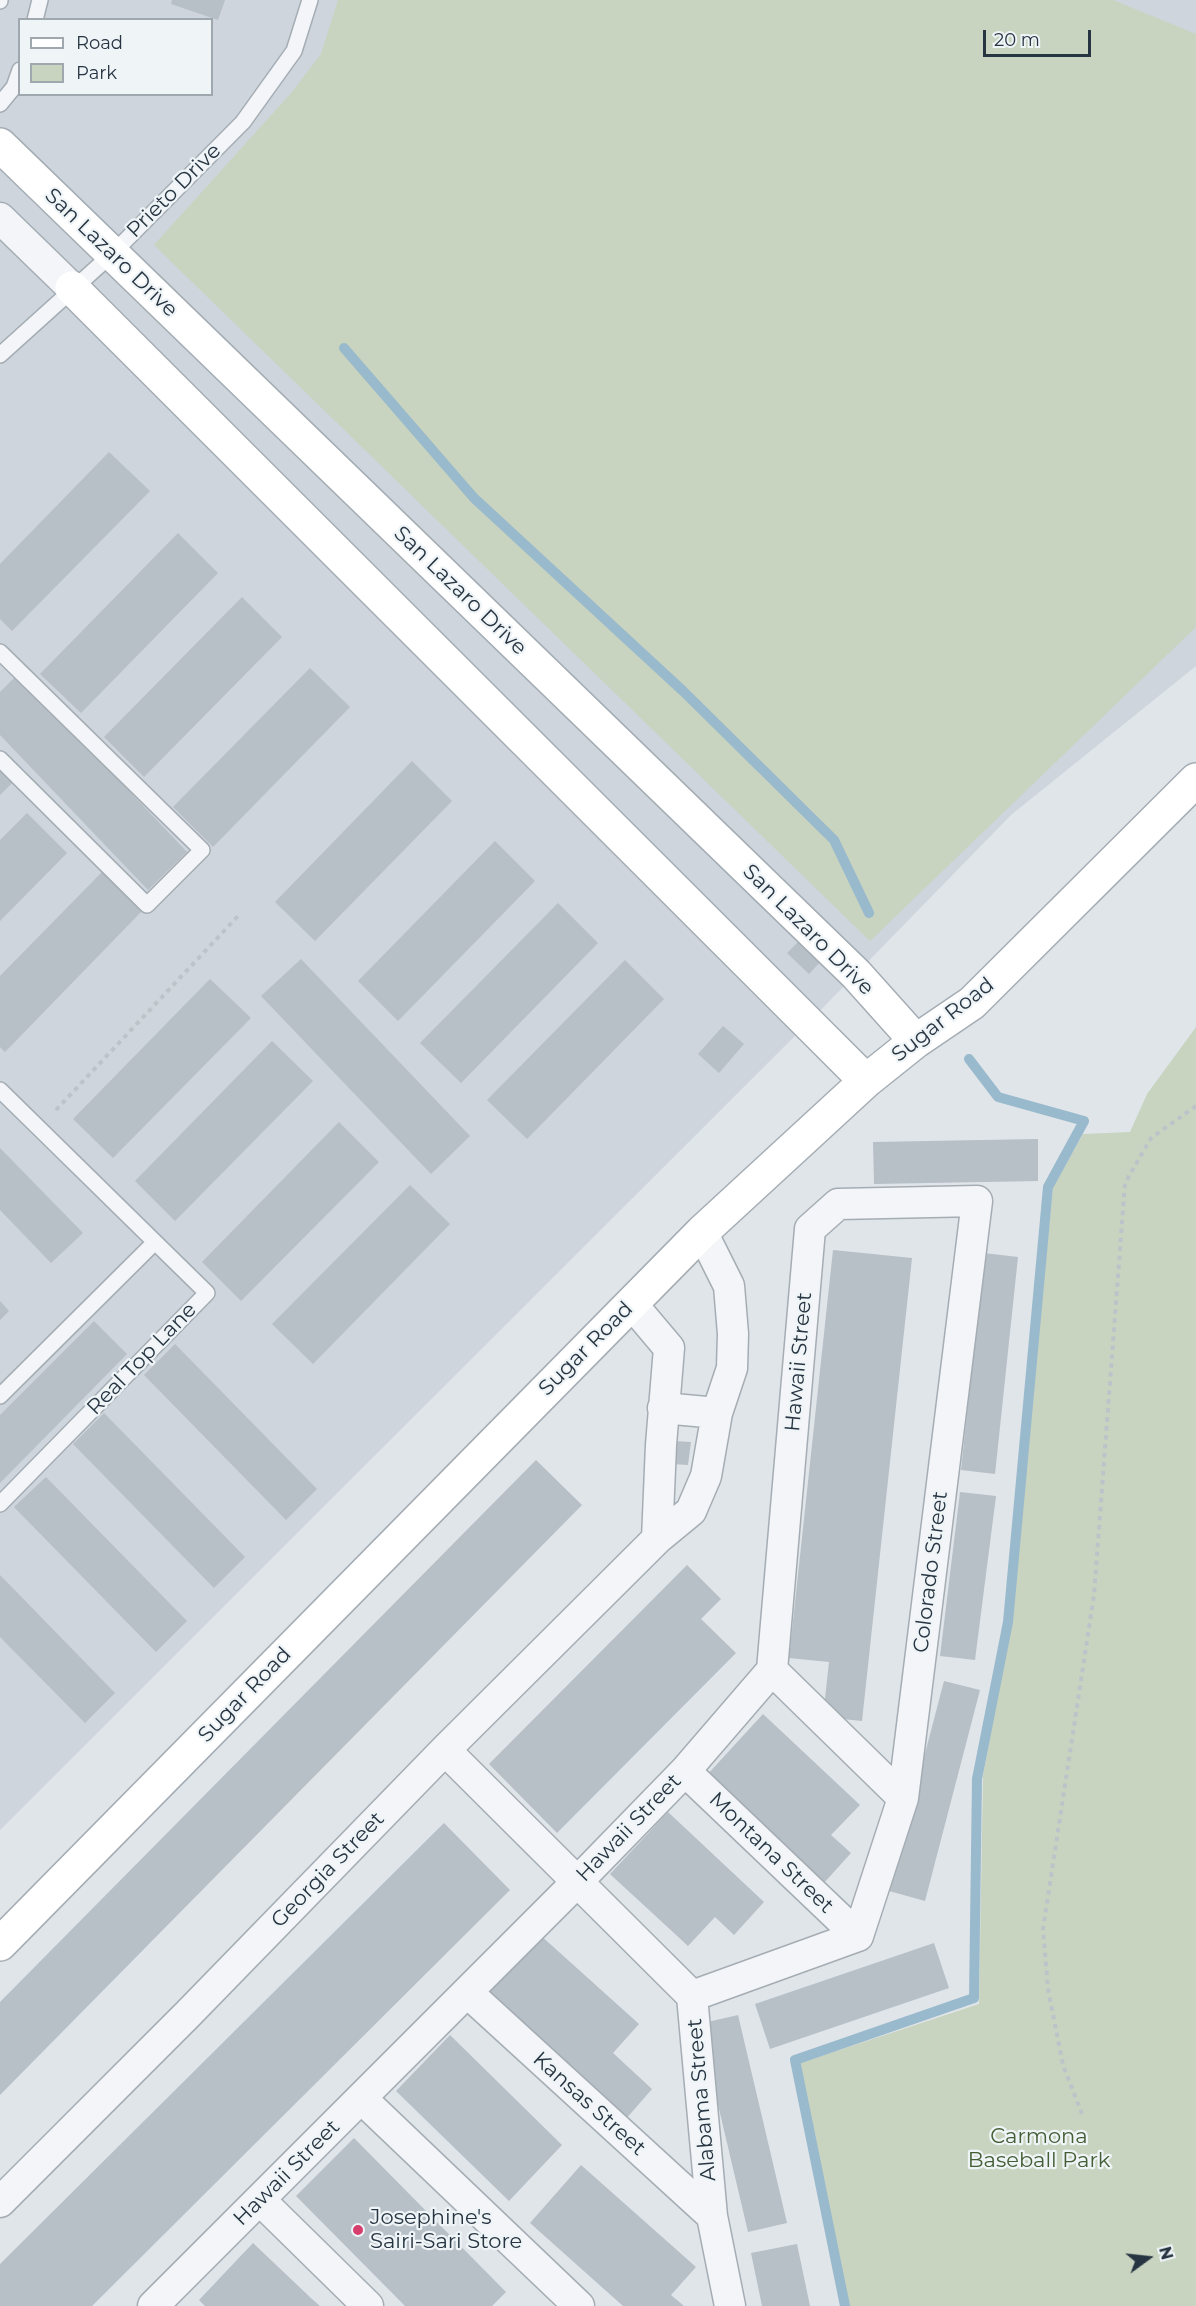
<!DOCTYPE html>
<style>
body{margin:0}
#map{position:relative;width:1196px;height:2306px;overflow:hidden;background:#e0e5ea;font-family:Montserrat,sans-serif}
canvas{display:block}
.legend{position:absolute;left:18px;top:18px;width:195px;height:78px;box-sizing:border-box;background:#eff4f7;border:2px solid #9fa8af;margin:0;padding:8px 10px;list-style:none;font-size:18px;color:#273542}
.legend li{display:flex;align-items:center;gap:12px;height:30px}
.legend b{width:30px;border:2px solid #9fa8af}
.north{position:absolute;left:1118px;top:2228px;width:60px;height:60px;-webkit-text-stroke:4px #eff4f7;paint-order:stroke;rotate:75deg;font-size:16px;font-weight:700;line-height:24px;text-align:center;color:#273542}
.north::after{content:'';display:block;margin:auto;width:21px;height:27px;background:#273542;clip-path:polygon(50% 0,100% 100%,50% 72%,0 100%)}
.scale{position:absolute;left:983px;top:30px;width:108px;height:27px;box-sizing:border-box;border:3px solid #273542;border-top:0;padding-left:8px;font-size:18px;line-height:21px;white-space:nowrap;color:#273542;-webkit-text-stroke:4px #eff4f7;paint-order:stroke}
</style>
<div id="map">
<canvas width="1196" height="2306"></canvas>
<ul class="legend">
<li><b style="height:8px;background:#fff"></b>Road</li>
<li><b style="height:16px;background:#c8d4c0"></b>Park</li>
</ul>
<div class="north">N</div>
<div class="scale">20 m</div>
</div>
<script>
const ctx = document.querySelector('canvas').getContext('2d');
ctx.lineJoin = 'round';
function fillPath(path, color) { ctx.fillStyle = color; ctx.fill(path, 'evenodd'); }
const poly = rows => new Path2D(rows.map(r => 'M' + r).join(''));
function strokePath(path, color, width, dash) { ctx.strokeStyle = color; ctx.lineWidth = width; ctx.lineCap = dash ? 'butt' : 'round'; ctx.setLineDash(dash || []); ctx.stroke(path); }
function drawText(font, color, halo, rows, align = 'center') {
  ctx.font = font + ' Montserrat,sans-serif'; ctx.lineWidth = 4.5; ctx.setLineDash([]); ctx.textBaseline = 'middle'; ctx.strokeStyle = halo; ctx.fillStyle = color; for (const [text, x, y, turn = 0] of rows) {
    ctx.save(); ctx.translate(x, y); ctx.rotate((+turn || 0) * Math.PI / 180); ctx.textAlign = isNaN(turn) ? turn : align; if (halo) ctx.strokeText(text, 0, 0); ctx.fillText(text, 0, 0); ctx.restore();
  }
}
const built = poly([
 [0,0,1196,0,1196,666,1011,815,809,1022,0,1830],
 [20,20,212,20,212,94,20,94]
]);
const green = poly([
 [338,0,1113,0,1196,34,1196,627,870,941,154,245,292,92,321,54],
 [1196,1027,1196,2306,848,2306,800,2063,979,2004,983,1776,1009,1627,1053,1187,1083,1134,1130,1132,1147,1094]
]);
const stream = poly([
 [344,348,474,498,683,691,834,840,869,913],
 [845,2306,795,2060,974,1998,977,1779,1008,1622,1048,1187,1084,1121,998,1097,969,1059]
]);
const building = poly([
 [172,0,225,0,218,20,171,4],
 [109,452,150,491,12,631,0,619,0,564],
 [178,533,218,573,81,713,40,674],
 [242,597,282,637,144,777,104,737],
 [310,668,350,707,213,847,173,807],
 [18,674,187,852,148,890,0,735,0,692],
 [412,761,452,801,315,941,275,902],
 [0,769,13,782,0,795],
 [27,813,67,853,0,921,0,840],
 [495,841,535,881,398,1021,358,981],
 [102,872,142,911,5,1052,0,1047,0,976],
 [558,903,598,943,461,1083,420,1043],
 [800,940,821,961,809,974,787,953],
 [301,959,470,1136,431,1174,261,996],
 [625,960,664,999,527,1139,487,1100],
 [210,979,251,1018,113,1158,73,1119],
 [723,1026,744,1044,719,1073,698,1054],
 [272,1041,313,1081,175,1221,135,1181],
 [339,1122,379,1162,241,1301,202,1262],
 [1038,1139,1038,1181,874,1184,873,1142],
 [0,1148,83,1233,51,1263,0,1210],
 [410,1185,450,1224,313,1364,272,1324],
 [833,1250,912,1258,862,1721,823,1717,829,1662,789,1658],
 [984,1253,1018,1257,995,1474,961,1470],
 [0,1301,9,1311,0,1320],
 [94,1321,127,1354,0,1483,0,1415],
 [175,1344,317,1489,286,1520,144,1375],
 [104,1413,245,1557,214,1588,73,1444],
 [674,1441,691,1442,688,1465,672,1464],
 [536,1460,582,1505,0,2095,0,2002],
 [46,1477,187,1621,156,1652,14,1507],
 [960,1492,996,1496,975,1660,940,1656],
 [687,1565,721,1599,701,1619,736,1653,557,1833,489,1764],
 [0,1575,115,1693,85,1723,0,1637],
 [944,1681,980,1690,925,1901,889,1891],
 [763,1714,860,1805,831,1835,851,1853,823,1884,707,1775],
 [668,1812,764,1902,734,1935,715,1917,688,1946,610,1874],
 [444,1823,510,1890,92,2306,0,2306,0,2264],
 [539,1934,639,2024,613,2053,652,2089,625,2120,486,1993],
 [934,1943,949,1988,770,2049,755,2004],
 [738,2015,787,2223,748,2232,699,2024],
 [450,2035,562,2145,509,2201,396,2091],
 [354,2138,506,2292,492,2306,405,2306,296,2196],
 [581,2165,696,2267,671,2295,684,2306,623,2306,530,2223],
 [253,2243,312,2299,320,2306,205,2306,199,2300],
 [797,2244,810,2306,762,2306,751,2253]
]);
const path = poly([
 [56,1110,238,916],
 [1082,2114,1063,2065,1048,1989,1043,1929,1094,1595,1125,1183,1151,1138,1196,1106]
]);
const lane = poly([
 [0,1,0,0],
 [35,20,40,0],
 [0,104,14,87,20,70],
 [0,355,112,254,243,122,294,51,310,0],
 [0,652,202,850,147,905,0,759],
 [0,1090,207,1293,0,1504],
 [0,1396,155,1242]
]);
const street = poly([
 [0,218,72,288],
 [631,1303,669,1348,661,1445,657,1539],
 [663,1408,717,1413],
 [772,1670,903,1798],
 [445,1750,692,1996],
 [685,1771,858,1936],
 [467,1992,712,2216],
 [361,2098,579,2306],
 [260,2200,368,2306],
 [0,2202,187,2015,445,1750,657,1539,691,1511,706,1476,717,1413,732,1368,733,1334,729,1286,702,1232],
 [153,2306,577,1882,685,1771,772,1670,810,1229,838,1204,977,1201,903,1798,858,1936],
 [730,2306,712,2216,692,1996,858,1936]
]);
const secondary = poly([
 [0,145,856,974,916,1041],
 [72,288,866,1081],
 [0,1944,702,1232,866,1081,916,1041,972,1003,1196,780]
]);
const markers = [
 [358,2230,6,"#d53e6d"]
];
const streetNames = [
 ["Prieto Drive",174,191,-45],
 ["San Lazaro Drive",111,253,44],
 ["San Lazaro Drive",460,591,44],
 ["San Lazaro Drive",808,930,45],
 ["Sugar Road",943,1020,-38],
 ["Sugar Road",586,1349,-45],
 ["Real Top Lane",142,1359,-46],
 ["Hawaii Street",799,1362,-85],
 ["Colorado Street",931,1572,-83],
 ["Sugar Road",245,1695,-46],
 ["Hawaii Street",629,1828,-46],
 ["Montana Street",771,1853,44],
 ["Georgia Street",328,1870,-46],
 ["Alabama Street",702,2100,-95],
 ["Kansas Street",589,2104,42],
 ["Hawaii Street",287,2173,-45]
];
const parkNames = [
 ["Carmona",1039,2137],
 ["Baseball Park",1039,2161]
];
const poiNames = [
 ["Josephine's",370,2218],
 ["Sairi-Sari Store",370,2242]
];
fillPath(built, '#ced5dc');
fillPath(green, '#c8d4c0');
strokePath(stream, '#99b9cc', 10);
fillPath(building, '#b7bfc7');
strokePath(lane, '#a5adb4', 18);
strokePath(street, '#a5adb4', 33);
strokePath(secondary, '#a5adb4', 36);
strokePath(path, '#bec3c9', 4, [4.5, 4.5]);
strokePath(lane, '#f3f5f8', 15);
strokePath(street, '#f3f5f8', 30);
strokePath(secondary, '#fff', 33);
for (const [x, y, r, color] of markers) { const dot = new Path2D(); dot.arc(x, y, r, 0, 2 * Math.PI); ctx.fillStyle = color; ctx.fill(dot); strokePath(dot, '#eff4f7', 2); }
drawText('21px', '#273542', '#eff4f7', streetNames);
drawText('21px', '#435e34', '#eff4f7', parkNames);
drawText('21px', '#273542', '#eff4f7', poiNames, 'left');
</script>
